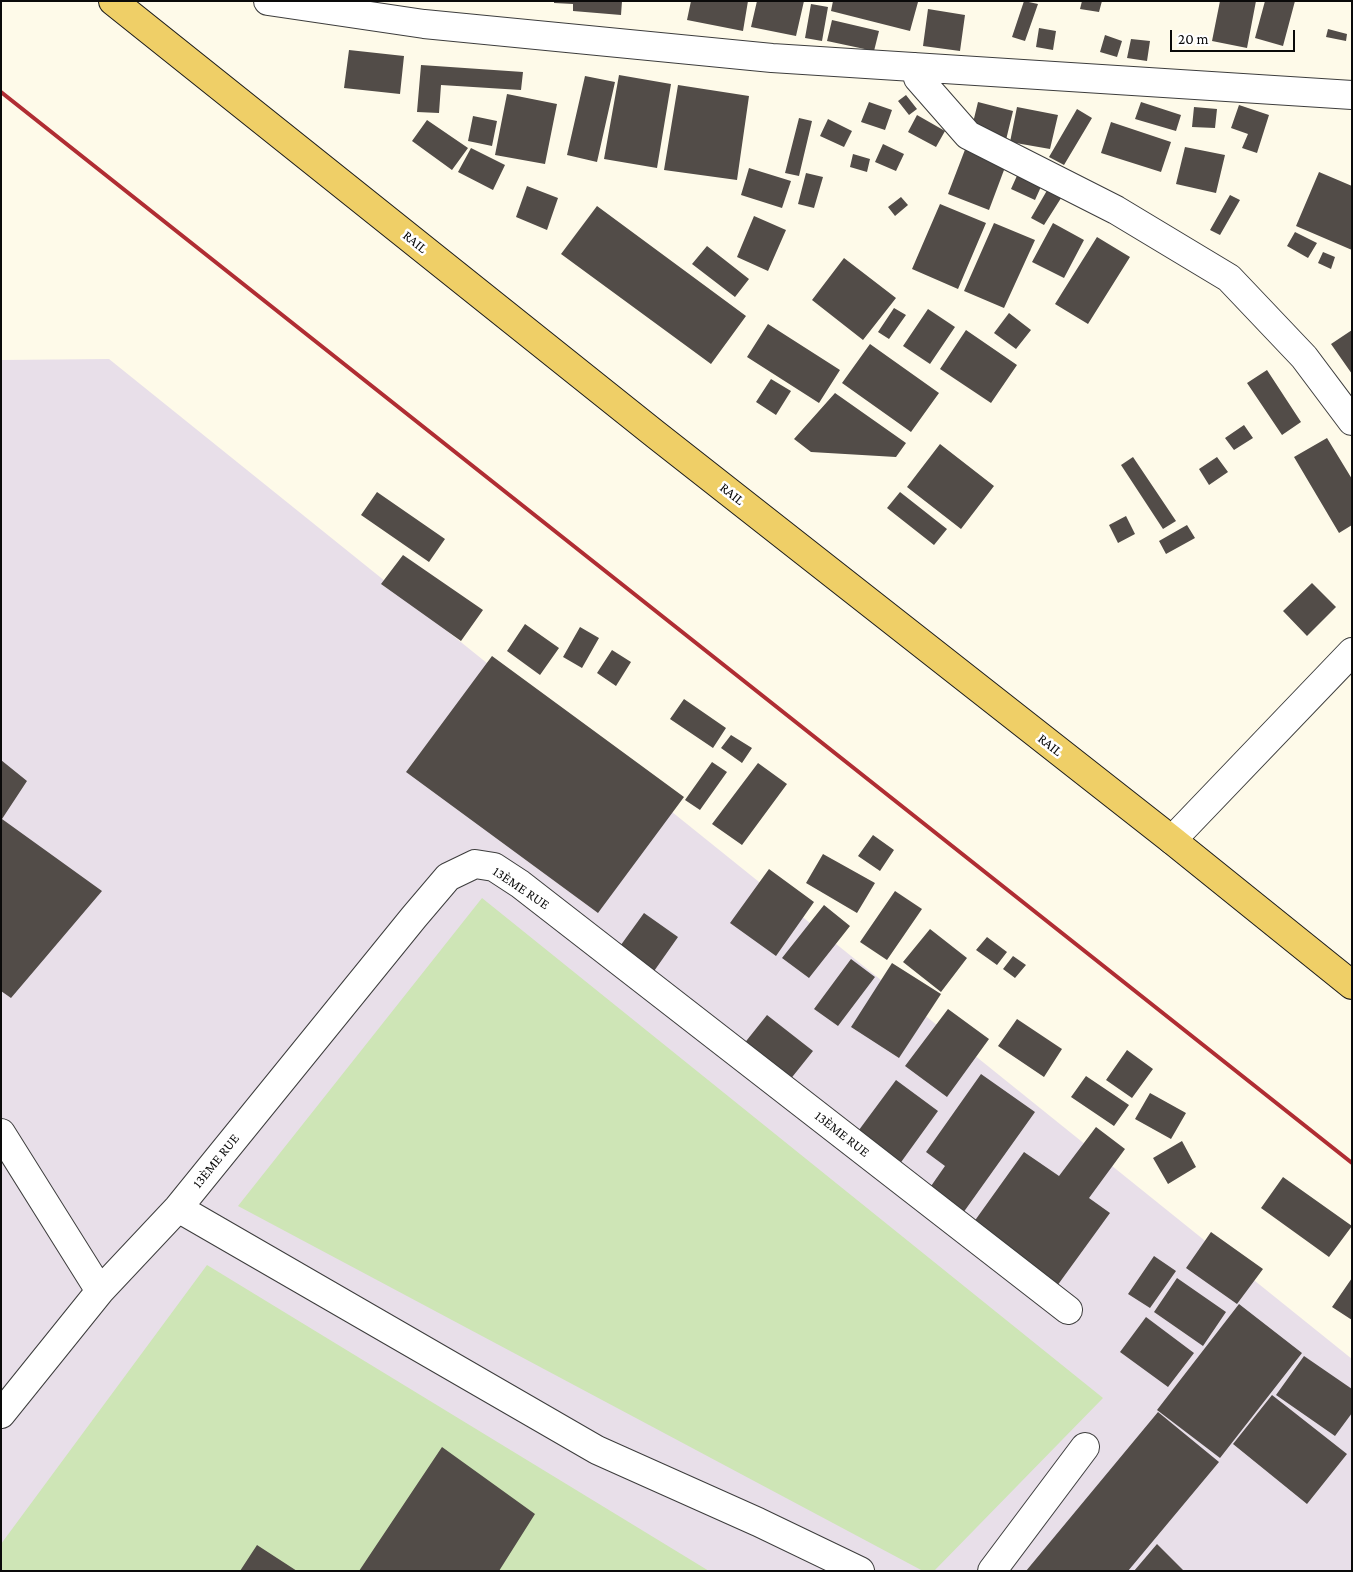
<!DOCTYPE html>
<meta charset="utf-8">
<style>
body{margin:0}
#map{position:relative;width:1353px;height:1572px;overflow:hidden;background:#fefae9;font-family:"Crimson Pro",serif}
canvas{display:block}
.frame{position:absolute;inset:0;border:2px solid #0a0a0a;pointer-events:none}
.scale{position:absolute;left:1170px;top:30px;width:125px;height:22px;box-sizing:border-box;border:2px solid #0a0a0a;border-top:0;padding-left:6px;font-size:15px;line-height:18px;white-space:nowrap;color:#0a0a0a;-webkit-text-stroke:4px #fff;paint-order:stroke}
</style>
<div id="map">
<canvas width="1353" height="1572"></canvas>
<div class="frame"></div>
<div class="scale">20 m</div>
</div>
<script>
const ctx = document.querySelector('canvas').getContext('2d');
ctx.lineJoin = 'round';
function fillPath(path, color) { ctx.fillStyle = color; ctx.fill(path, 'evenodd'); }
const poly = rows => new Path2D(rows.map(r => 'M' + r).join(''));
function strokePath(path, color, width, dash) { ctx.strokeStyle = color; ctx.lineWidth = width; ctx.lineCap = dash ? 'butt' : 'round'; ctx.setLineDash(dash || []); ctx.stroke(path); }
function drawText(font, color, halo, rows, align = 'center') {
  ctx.font = font + ' "Crimson Pro",serif'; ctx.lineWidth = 5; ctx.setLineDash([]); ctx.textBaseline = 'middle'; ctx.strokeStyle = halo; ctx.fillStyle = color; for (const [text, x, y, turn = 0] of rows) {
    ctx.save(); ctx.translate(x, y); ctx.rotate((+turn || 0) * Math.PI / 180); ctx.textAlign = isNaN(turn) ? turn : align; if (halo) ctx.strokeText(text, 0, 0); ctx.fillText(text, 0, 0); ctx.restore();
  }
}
const industrial = poly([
 [109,359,1352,1359,1352,1571,1,1571,1,360]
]);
const green = poly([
 [482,898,1103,1398,934,1571,923,1571,238,1206],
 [207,1265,709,1571,1,1571,1,1544]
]);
const building = poly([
 [554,1,622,1,621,15,573,11,573,4,554,3],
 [691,1,748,1,743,31,687,20],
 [757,1,804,1,796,36,751,27],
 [833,1,917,1,918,2,910,31,831,11],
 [1024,1,1038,4,1025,41,1012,37],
 [1082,1,1102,1,1099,12,1080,9],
 [1220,1,1256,1,1247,48,1212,41],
 [1265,1,1295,1,1283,46,1255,38],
 [811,4,828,7,822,41,805,38],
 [928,9,965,15,960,51,923,46],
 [832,20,879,31,874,51,827,41],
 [1039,28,1056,31,1053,50,1036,47],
 [1328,29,1347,34,1346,41,1326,37],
 [1105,35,1122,41,1117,57,1100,52],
 [1131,39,1150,41,1147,61,1127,58],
 [349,50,404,56,400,94,344,88],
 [421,65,523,72,521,90,441,85,439,113,417,112],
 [619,75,671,84,657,168,604,159],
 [585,76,615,82,597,162,567,155],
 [678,85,749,96,737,180,664,170],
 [507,94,557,104,545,164,495,155],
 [906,95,917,109,909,115,898,101],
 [869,102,892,110,885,130,861,122],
 [978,102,1013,111,1006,140,971,131],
 [1141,102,1181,115,1176,131,1135,119],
 [1239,105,1269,115,1257,153,1242,148,1248,134,1231,128],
 [1017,107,1058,115,1050,149,1010,142],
 [1194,107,1217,109,1215,128,1192,127],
 [1077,109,1092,118,1064,165,1049,157],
 [917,115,945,131,936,147,908,132],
 [473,116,497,121,492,146,468,141],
 [799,118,812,121,799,176,785,173],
 [828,119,852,131,844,147,820,136],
 [427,120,468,148,452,170,412,141],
 [1111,122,1171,142,1161,172,1101,153],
 [883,144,904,154,896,171,875,162],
 [966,147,1007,162,989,210,948,194],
 [1185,147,1225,155,1216,193,1176,184],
 [471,148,505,165,493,190,458,172],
 [853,154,870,159,867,172,850,167],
 [749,168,791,181,782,208,741,195],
 [1020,169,1044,180,1035,200,1011,189],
 [1319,172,1352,186,1352,250,1296,226],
 [806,173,823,177,814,208,798,204],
 [527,186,558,198,547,230,516,217],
 [1049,187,1063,195,1044,225,1031,218],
 [1230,195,1240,200,1220,235,1210,230],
 [901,197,908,205,895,216,888,207],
 [940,204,986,223,958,289,912,269],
 [597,206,746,316,711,364,561,254],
 [754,216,786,230,768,271,737,257],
 [994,223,1035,240,1004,308,964,291],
 [1053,223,1084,240,1064,278,1032,262],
 [1295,232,1317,243,1308,258,1287,246],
 [1097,237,1130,257,1088,324,1055,304],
 [707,246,749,279,735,297,692,264],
 [1323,252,1335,257,1331,269,1318,263],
 [844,258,896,298,863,340,812,300],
 [894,308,906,315,889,339,878,332],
 [928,309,955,327,930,364,903,346],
 [1009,313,1031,330,1016,349,994,333],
 [768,324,840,370,819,403,747,357],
 [966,330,1017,365,991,403,940,369],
 [1352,330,1352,374,1331,344],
 [870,344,939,393,911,432,842,383],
 [1267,370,1301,422,1282,435,1247,383],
 [771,379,791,391,776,415,756,402],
 [835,393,906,443,896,457,811,452,794,439],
 [1244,425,1253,438,1234,450,1225,438],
 [1327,438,1352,479,1352,525,1339,533,1294,457],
 [940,444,994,486,961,529,907,487],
 [1133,457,1176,521,1163,529,1121,465],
 [1217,457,1228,472,1209,485,1199,469],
 [377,492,445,539,429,562,361,515],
 [900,492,947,529,934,545,887,508],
 [1126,516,1135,534,1118,543,1109,525],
 [1187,525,1195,538,1166,554,1159,541],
 [403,555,483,610,461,641,381,584],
 [1312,583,1336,607,1307,636,1283,611],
 [525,624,559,648,540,675,507,651],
 [580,627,599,638,582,668,563,657],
 [612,650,631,662,616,686,597,673],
 [492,656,684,797,598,913,406,772],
 [684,699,726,728,713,748,670,719],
 [731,735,752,748,742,763,721,748],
 [1,760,27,781,2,819,102,891,11,998,1,991],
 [712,762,727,772,700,810,685,800],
 [758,763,787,784,742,845,712,824],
 [873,835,894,850,880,871,858,856],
 [823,854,875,883,857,913,806,883],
 [769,869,814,902,776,956,730,923],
 [895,891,922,909,887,960,860,942],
 [824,905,850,926,809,978,782,958],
 [644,913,678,937,652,974,618,949],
 [930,929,967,958,941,992,903,962],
 [987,937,1007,952,997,965,976,950],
 [1013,956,1026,965,1015,978,1003,969],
 [851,959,875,977,838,1026,814,1009],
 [892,963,941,994,899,1058,851,1027],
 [948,1009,989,1039,947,1097,905,1066],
 [767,1015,813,1051,789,1081,743,1045],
 [1017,1019,1062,1049,1044,1077,998,1046],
 [1127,1050,1153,1069,1132,1098,1106,1080],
 [981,1074,1035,1112,963,1213,929,1189,945,1166,926,1152],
 [1086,1076,1129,1105,1114,1126,1071,1097],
 [896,1080,938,1111,899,1165,856,1134],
 [1150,1093,1186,1113,1171,1139,1135,1119],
 [1096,1127,1125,1149,1089,1198,1110,1213,1057,1286,971,1226,1024,1152,1059,1176],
 [1182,1141,1196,1167,1168,1184,1153,1158],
 [1283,1177,1352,1226,1329,1257,1261,1208],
 [1211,1232,1263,1269,1237,1304,1186,1268],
 [1154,1256,1176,1271,1150,1308,1128,1294],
 [1177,1278,1226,1312,1203,1346,1154,1312],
 [1352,1278,1352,1320,1332,1307],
 [1239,1304,1302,1353,1220,1458,1157,1410],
 [1146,1317,1194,1353,1168,1387,1120,1352],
 [1304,1356,1352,1389,1352,1413,1335,1436,1276,1395],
 [1272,1395,1347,1454,1307,1504,1233,1444],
 [1158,1412,1219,1462,1128,1571,1026,1571],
 [442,1447,535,1514,499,1571,359,1571],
 [1157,1544,1184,1571,1134,1571],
 [257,1545,297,1571,240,1571]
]);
const minor = poly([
 [268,1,424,24,772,58,1352,95],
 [915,67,918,78,968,135,1116,210,1229,278,1304,357,1352,421],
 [1172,840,1352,652],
 [1,1133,100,1291],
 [178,1208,597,1450,758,1522,860,1571],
 [1,1414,100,1291,178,1208,414,917,448,877,475,864,494,867,520,884,1068,1310],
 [992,1571,1085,1447]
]);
const major = poly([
 [113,1,655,434,1172,840,1352,985]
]);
const rail = poly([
 [1,92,1352,1163]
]);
const streetNames = [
 ["RAIL",415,242,39],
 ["RAIL",732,494,38],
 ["RAIL",1050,745,38],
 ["13ÈME RUE",521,888,34],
 ["13ÈME RUE",842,1134,38],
 ["13ÈME RUE",216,1161,-51]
];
fillPath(industrial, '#e8dfe9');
fillPath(green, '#cee5b6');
fillPath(building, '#524c48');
strokePath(minor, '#3d3d3d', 30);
strokePath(major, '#1b1b1b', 30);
strokePath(minor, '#fff', 28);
strokePath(major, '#efcf67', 28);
strokePath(rail, '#b02d33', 4);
drawText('14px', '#0a0a0a', '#fff', streetNames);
</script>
